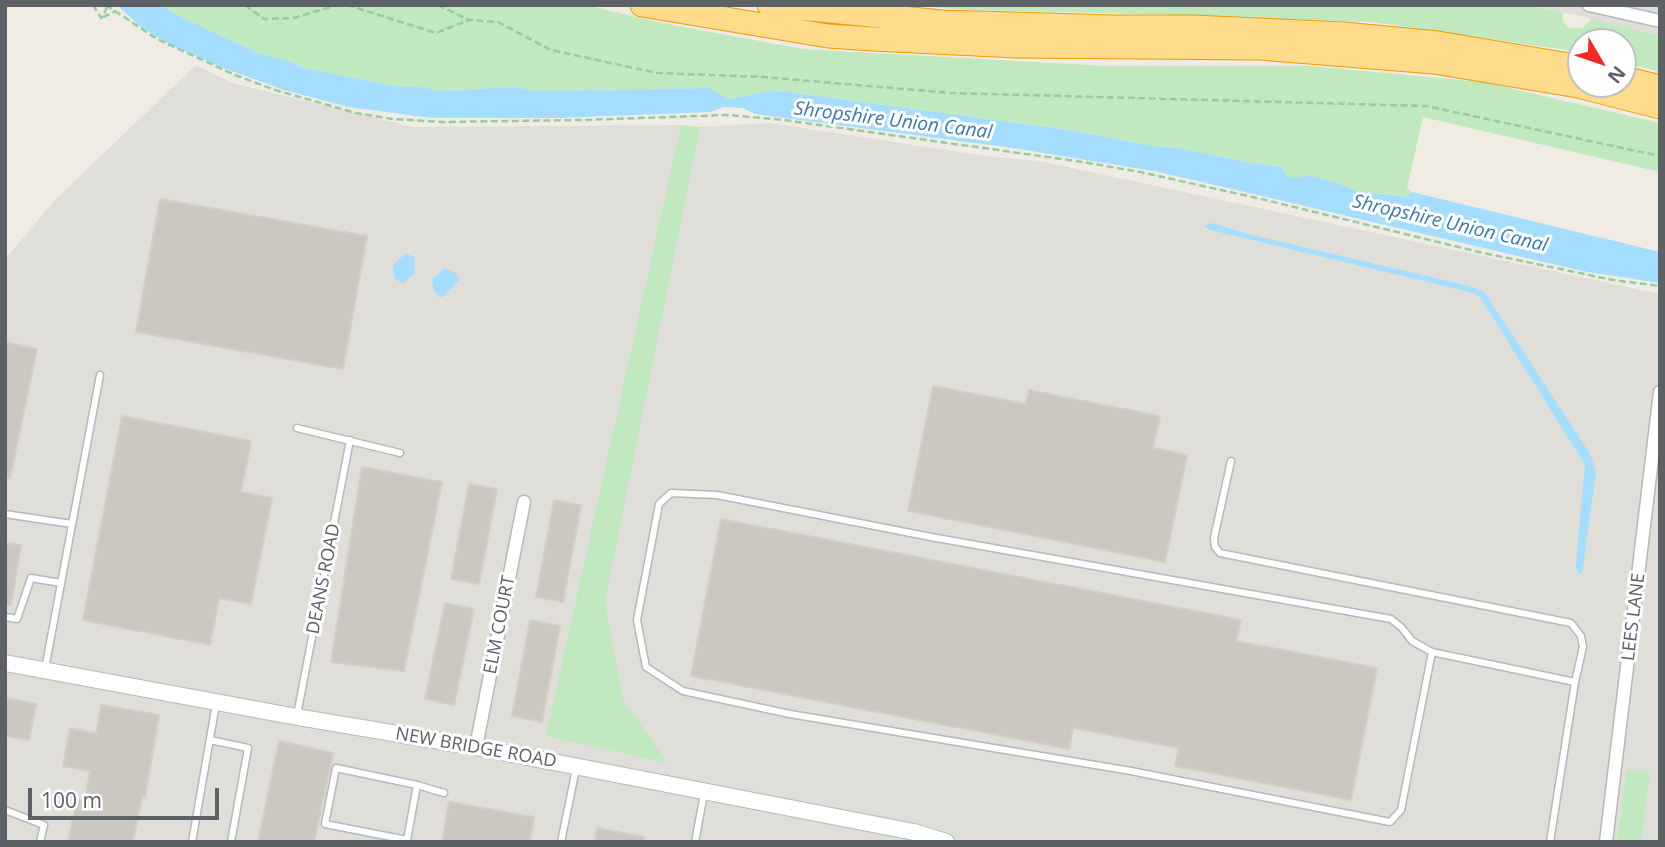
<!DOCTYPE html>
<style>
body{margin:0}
#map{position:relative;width:1665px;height:847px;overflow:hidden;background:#f0ece4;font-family:"Open Sans",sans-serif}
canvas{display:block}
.frame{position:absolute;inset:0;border:7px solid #5c6166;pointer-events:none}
.north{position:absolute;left:1567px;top:28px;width:70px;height:70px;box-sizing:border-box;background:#fff;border:2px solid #bec0c2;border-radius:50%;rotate:129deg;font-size:19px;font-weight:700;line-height:28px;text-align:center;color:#5c6166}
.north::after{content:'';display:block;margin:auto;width:24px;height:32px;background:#f52824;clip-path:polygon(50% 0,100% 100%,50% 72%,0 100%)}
.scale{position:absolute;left:28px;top:788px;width:191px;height:32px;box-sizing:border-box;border:4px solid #5c6166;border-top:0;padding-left:9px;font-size:21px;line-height:24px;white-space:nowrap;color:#5c6166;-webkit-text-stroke:5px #fff;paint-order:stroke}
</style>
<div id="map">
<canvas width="1665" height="847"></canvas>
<div class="frame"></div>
<div class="north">N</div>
<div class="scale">100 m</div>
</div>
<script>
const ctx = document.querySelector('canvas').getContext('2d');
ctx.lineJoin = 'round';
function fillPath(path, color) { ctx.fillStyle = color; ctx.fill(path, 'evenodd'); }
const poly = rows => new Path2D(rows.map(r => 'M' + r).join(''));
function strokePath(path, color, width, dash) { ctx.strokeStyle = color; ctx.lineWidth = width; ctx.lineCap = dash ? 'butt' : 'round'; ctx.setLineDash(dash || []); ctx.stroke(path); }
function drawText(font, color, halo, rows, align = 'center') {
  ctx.font = font + ' "Open Sans",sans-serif'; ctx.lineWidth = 6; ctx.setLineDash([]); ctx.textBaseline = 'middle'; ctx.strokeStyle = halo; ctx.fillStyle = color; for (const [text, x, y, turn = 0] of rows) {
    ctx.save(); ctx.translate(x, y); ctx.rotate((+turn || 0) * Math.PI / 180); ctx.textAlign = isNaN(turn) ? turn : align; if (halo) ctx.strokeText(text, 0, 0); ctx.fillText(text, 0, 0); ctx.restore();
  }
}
const industrial = poly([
 [1525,5,1660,5,1660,36,1576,15],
 [196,65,232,83,413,127,681,125,700,127,770,123,986,156,1045,162,1660,294,1660,842,5,842,5,259,55,200]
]);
const green = poly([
 [162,5,586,5,657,22,803,49,1108,66,1311,66,1483,82,1660,123,1660,172,1423,117,1407,188,1412,192,1408,197,1357,191,1332,181,1288,177,1281,167,1246,162,1179,148,1146,145,1076,131,788,92,768,91,728,99,710,88,533,91,514,87,439,91,422,87,394,86,303,68,292,62,258,53,227,40,178,16],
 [901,5,1525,5,1562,12,1563,22,1570,28,1582,28,1592,19,1660,36,1660,72,1623,62,1623,42,1581,42,1581,52,1371,22,1144,14,971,10],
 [681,125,700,127,605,600,622,697,668,763,546,736],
 [1627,770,1650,772,1641,839,1656,842,1617,842]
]);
const water = poly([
 [117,5,162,5,178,16,258,53,292,62,303,68,394,86,422,87,439,91,515,87,533,91,710,88,728,99,768,91,788,92,1076,131,1146,145,1179,148,1246,162,1281,167,1288,177,1300,178,1306,175,1332,181,1357,191,1407,197,1412,192,1660,252,1660,283,1582,271,1159,172,1013,148,755,114,743,108,723,107,711,112,560,118,431,118,348,107,284,90,218,66,165,42,140,26],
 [1213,223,1248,234,1473,287,1485,293,1590,454,1594,465,1596,472,1582,573,1579,574,1576,568,1577,551,1585,465,1480,297,1474,293,1210,230,1204,226],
 [406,253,415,258,414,274,403,283,400,282,394,278,393,265],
 [445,268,454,272,460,279,443,297,439,297,434,292,432,279]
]);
const building = poly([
 [160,199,367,236,343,369,136,332,160,199],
 [5,342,37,349,10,478,5,477,5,342],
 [933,386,1026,404,1029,390,1160,416,1153,448,1187,455,1165,562,908,511,933,386],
 [122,416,251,441,241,492,272,498,251,604,219,598,210,645,83,620,122,416],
 [362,467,442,482,404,671,331,662,362,467],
 [469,484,497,489,479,584,451,579,469,484],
 [554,500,581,505,563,602,536,597,554,500],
 [721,519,1241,620,1236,641,1377,668,1351,800,1175,766,1179,748,1073,728,1069,749,691,676,721,519],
 [5,543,21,545,11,605,5,605,5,543],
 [445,603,474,609,454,705,425,699,445,603],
 [530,620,560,626,542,722,512,716,530,620],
 [5,698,36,704,29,740,5,736,5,698],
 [101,705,159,715,145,797,142,797,133,842,68,842,77,799,85,801,90,771,63,766,70,728,96,733,101,705],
 [279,741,333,753,314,842,258,842,279,741],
 [449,802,534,817,530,842,442,842,449,802],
 [597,828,644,837,643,842,595,842,597,828]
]);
const path = poly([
 [93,5,101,18,105,12],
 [106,5,157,39,235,75,275,90,356,113,393,119,442,122,582,120,729,115,784,120,1083,162,1140,172,1257,198,1479,252,1613,280,1660,286],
 [245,5,264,19,294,18,337,5],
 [347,5,436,33,469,20],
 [438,5,469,20,498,22,551,50,657,73,763,77,951,93,1426,106,1660,156],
 [103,17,116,11]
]);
const service = poly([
 [297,428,400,453],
 [1231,461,1214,538,1215,547,1220,553,1571,623,1581,636,1583,647,1575,682],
 [5,514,72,524],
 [5,617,17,619,31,578,61,583],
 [1432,652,1401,810,1390,822,1131,771,790,714,683,691,646,667,637,620,659,504,671,493,717,495,931,537,1391,619,1402,628,1412,641,1432,652,1575,682,1550,842],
 [45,669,100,375],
 [297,715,350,440],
 [210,740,248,748,231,842],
 [417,785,336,768,325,824,407,840,417,785,444,793],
 [5,810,44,825,40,842],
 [192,842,216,704],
 [561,842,576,769],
 [695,842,704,794]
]);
const minor = poly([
 [1589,5,1660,21],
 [476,747,524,502],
 [1606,842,1660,392]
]);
const tertiary = poly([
 [5,663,297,717,476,747,914,832,946,842]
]);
const motorway = poly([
 [642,5,828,36,873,39,1017,46,1260,48,1434,62,1578,86,1660,107],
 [769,5,942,22,1114,27,1193,27,1344,34,1438,43,1581,67],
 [1623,78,1660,87]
]);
const pathBridge = poly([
 [105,12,108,5]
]);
const streetNames = [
 ["DEANS ROAD",324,579,-79],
 ["LEES LANE",1634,617,-83],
 ["ELM COURT",500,625,-79],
 ["NEW BRIDGE ROAD",476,748,10]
];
const waterNames = [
 ["Shropshire Union Canal",893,121,7],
 ["Shropshire Union Canal",1450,224,13]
];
fillPath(industrial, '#e0ded8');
fillPath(green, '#c1e9bf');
fillPath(water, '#a5ddff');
fillPath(building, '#cbc7c1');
strokePath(building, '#d5cec2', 2);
strokePath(service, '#b5b8bc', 9);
strokePath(minor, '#b5b8bc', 15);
strokePath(tertiary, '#b5b8bc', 18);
strokePath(motorway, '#f49900', 25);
strokePath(path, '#97cba3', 2.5, [7, 3.5]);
strokePath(service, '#fff', 6);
strokePath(minor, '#fff', 12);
strokePath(tertiary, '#fff', 16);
strokePath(motorway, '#ffdb8c', 23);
strokePath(pathBridge, '#97cba3', 2.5, [7, 3.5]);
drawText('18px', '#5c6166', '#fff', streetNames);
drawText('italic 19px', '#377ab0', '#fff', waterNames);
</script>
